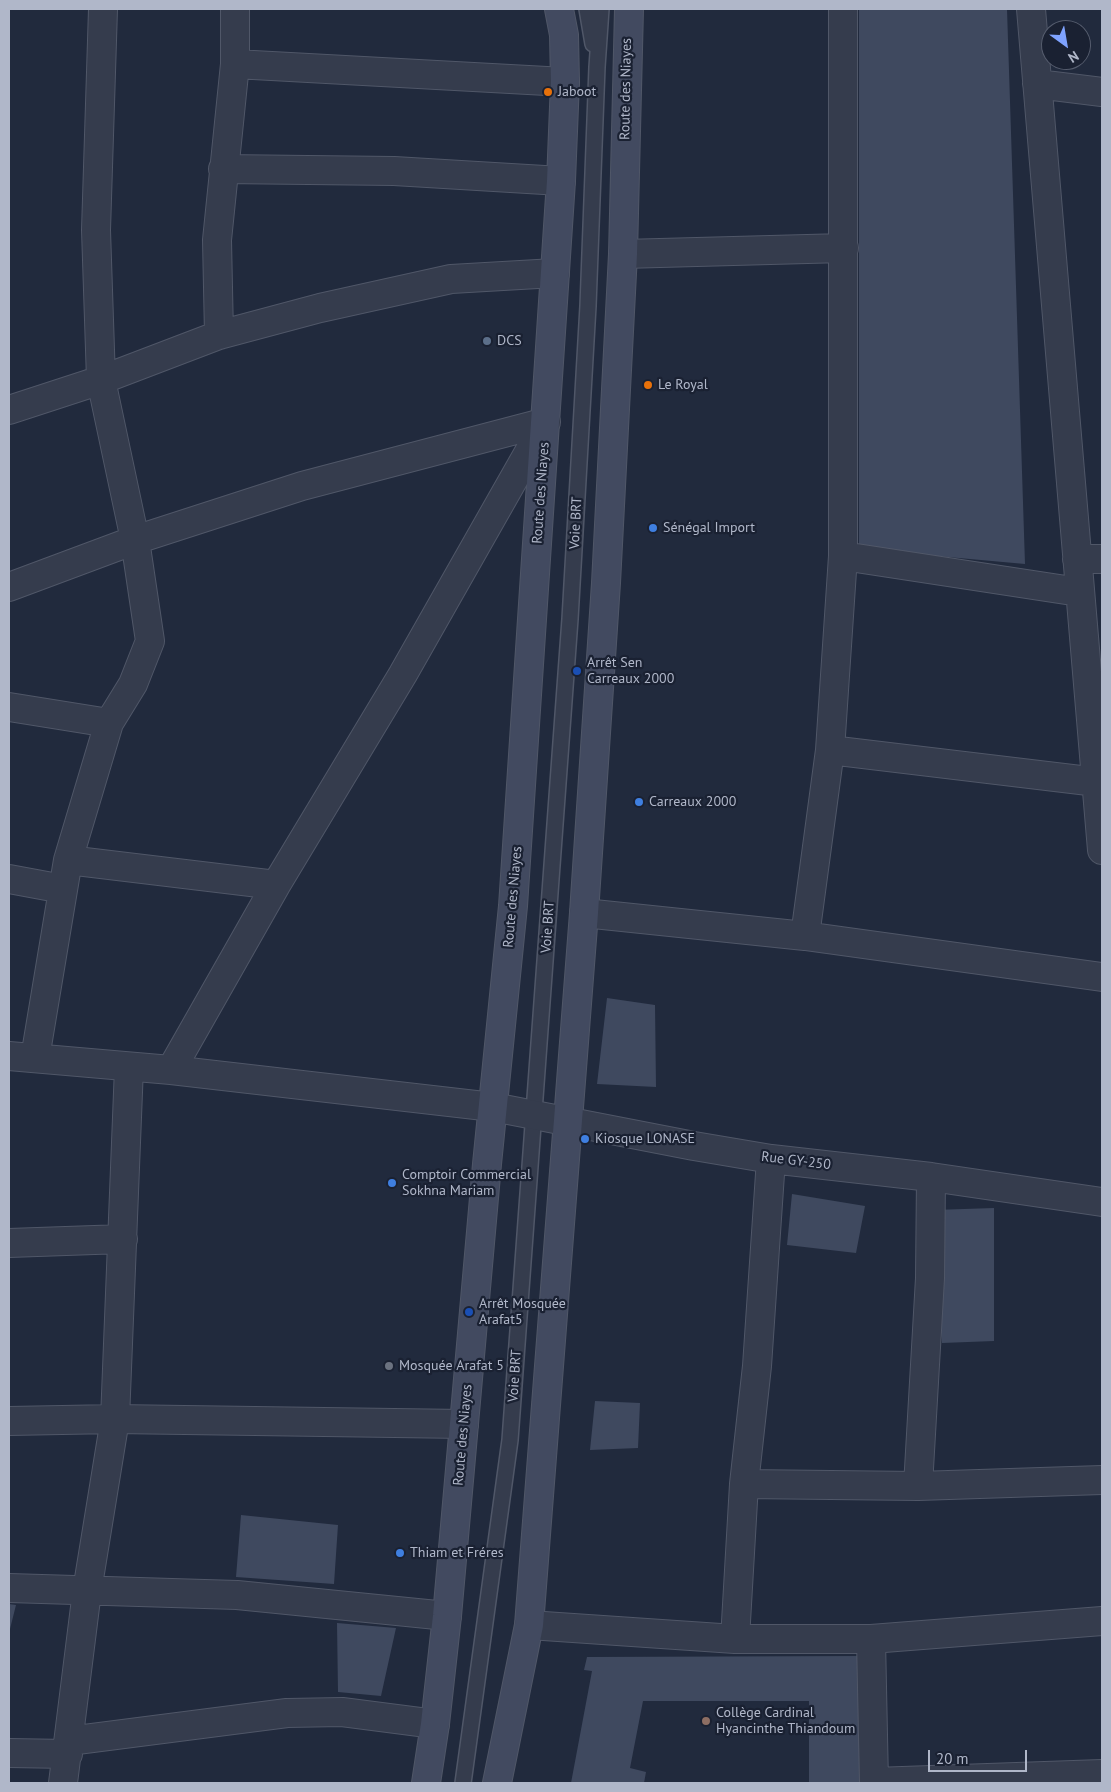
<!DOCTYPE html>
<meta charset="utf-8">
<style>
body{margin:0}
#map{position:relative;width:1111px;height:1792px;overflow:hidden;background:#212a3d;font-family:"PT Sans",sans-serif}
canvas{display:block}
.frame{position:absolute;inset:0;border:10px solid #b0b7c9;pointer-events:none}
.north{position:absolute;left:1041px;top:20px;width:50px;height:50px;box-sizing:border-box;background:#1a2132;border:1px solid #565d6e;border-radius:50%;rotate:148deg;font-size:14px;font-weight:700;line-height:20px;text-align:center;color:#b0b7c9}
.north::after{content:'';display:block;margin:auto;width:18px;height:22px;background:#7fa3ff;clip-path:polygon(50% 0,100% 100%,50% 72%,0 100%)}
.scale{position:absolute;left:928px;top:1750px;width:99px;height:22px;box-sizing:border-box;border:2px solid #b0b7c9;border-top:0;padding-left:6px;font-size:15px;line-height:18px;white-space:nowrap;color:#b0b7c9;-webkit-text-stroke:4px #1a2132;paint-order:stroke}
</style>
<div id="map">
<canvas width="1111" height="1792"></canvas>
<div class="frame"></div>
<div class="north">N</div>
<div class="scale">20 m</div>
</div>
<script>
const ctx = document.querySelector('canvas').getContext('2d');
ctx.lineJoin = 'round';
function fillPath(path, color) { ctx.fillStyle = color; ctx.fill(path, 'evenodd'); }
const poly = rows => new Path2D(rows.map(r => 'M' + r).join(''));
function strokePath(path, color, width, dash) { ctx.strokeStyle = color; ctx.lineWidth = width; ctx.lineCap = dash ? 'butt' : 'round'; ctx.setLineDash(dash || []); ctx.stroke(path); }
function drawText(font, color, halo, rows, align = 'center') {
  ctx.font = font + ' "PT Sans",sans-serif'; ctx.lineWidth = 4.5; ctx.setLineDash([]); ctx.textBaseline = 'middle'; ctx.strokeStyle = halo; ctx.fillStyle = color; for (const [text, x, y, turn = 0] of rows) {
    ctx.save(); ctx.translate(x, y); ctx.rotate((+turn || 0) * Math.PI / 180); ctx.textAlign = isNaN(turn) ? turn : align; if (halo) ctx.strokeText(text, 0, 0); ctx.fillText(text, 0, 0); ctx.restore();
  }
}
const building = poly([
 [859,9,1007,9,1025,564,859,549],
 [607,998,655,1005,656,1087,597,1084],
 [792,1194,865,1206,856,1253,787,1245],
 [994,1208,994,1341,942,1343,934,1210],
 [595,1401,640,1403,638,1448,590,1450],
 [241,1515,338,1525,334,1584,236,1577],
 [9,1604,16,1605,9,1633],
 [337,1623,396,1628,381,1696,338,1692],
 [862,1656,863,1783,809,1783,809,1701,643,1701,630,1768,646,1772,644,1783,571,1783,592,1671,584,1670,587,1657]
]);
const service = poly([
 [587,9,593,44],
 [463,1783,510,1440,570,619,588,306,597,67,601,9]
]);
const minor = poly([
 [1031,9,1102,850],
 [235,64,565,82],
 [1037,84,1102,92],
 [223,169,394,171,561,181],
 [623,254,844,248],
 [219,335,217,240,235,64,235,9],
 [9,410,101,380,219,335,320,308,451,279,555,273],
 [843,556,1079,592],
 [1077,559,1102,559],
 [9,587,135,540,302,486,546,422],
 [9,707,109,723],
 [830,750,1097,782],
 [68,860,276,885],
 [9,879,63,889],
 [584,913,805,936,1102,977],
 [805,936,830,750,843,556,843,9],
 [9,1056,171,1070,493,1107,694,1146,771,1159,931,1177,1102,1202],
 [35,1058,68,860,109,723,133,684,150,641,135,540,101,380,96,230,103,9],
 [171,1070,276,885,403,674,546,422],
 [9,1243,123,1239],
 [9,1421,115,1419,464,1424],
 [744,1484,918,1486,1102,1480],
 [918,1486,930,1278,931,1177],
 [9,1588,237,1595,447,1616],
 [529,1625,735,1639,871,1639,1102,1621],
 [735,1639,744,1484,757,1366,771,1159],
 [871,1639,874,1783],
 [69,1741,287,1713,342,1712,435,1724],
 [9,1753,68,1754],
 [874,1782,1102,1774],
 [63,1783,87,1591,115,1419,129,1067]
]);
const secondary = poly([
 [426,1783,435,1724,447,1616,487,1164,513,906,561,181,565,82,564,35,559,9],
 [497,1783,529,1625,584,913,606,583,623,254,629,9]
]);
const markers = [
 [548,92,5,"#e8710a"],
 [487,341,5,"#5c6f8a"],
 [648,385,5,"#e8710a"],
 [653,528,5,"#3f7fe0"],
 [577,671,5,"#1a4fb4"],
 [639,802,5,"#3f7fe0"],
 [585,1139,5,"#3f7fe0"],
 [392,1183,5,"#3f7fe0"],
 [469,1312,5,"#1a4fb4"],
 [389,1366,5,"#6b7280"],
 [400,1553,5,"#3f7fe0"],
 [706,1721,5,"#8d6e63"]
];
const streetNames = [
 ["Route des Niayes",626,89,-89],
 ["Route des Niayes",541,493,-86],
 ["Voie BRT",576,523,-87],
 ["Route des Niayes",513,897,-85],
 ["Voie BRT",548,927,-86],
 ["Rue GY-250",796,1161,7],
 ["Voie BRT",515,1376,-86],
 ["Route des Niayes",463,1435,-85]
];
const poiNames = [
 ["Jaboot",558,92],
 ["DCS",497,341],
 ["Le Royal",658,385],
 ["Sénégal Import",663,528],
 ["Arrêt Sen",587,663],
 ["Carreaux 2000",587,679],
 ["Carreaux 2000",649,802],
 ["Kiosque LONASE",595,1139],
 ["Comptoir Commercial",402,1175],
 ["Sokhna Mariam",402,1191],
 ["Arrêt Mosquée",479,1304],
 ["Arafat5",479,1320],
 ["Mosquée Arafat 5",399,1366],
 ["Thiam et Fréres",410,1553],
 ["Collège Cardinal",716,1713],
 ["Hyancinthe Thiandoum",716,1729]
];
fillPath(building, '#3f495f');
strokePath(service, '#505768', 18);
strokePath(minor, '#505768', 30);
strokePath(secondary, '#505768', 30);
strokePath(service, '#353c4d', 15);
strokePath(minor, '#353c4d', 28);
strokePath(secondary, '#424a60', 28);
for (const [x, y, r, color] of markers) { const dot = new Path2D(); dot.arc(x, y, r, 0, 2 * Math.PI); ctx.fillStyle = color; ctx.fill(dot); strokePath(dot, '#1a2132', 2); }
drawText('14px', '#b0b7c9', '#1a2132', streetNames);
drawText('14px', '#b0b7c9', '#1a2132', poiNames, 'left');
</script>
